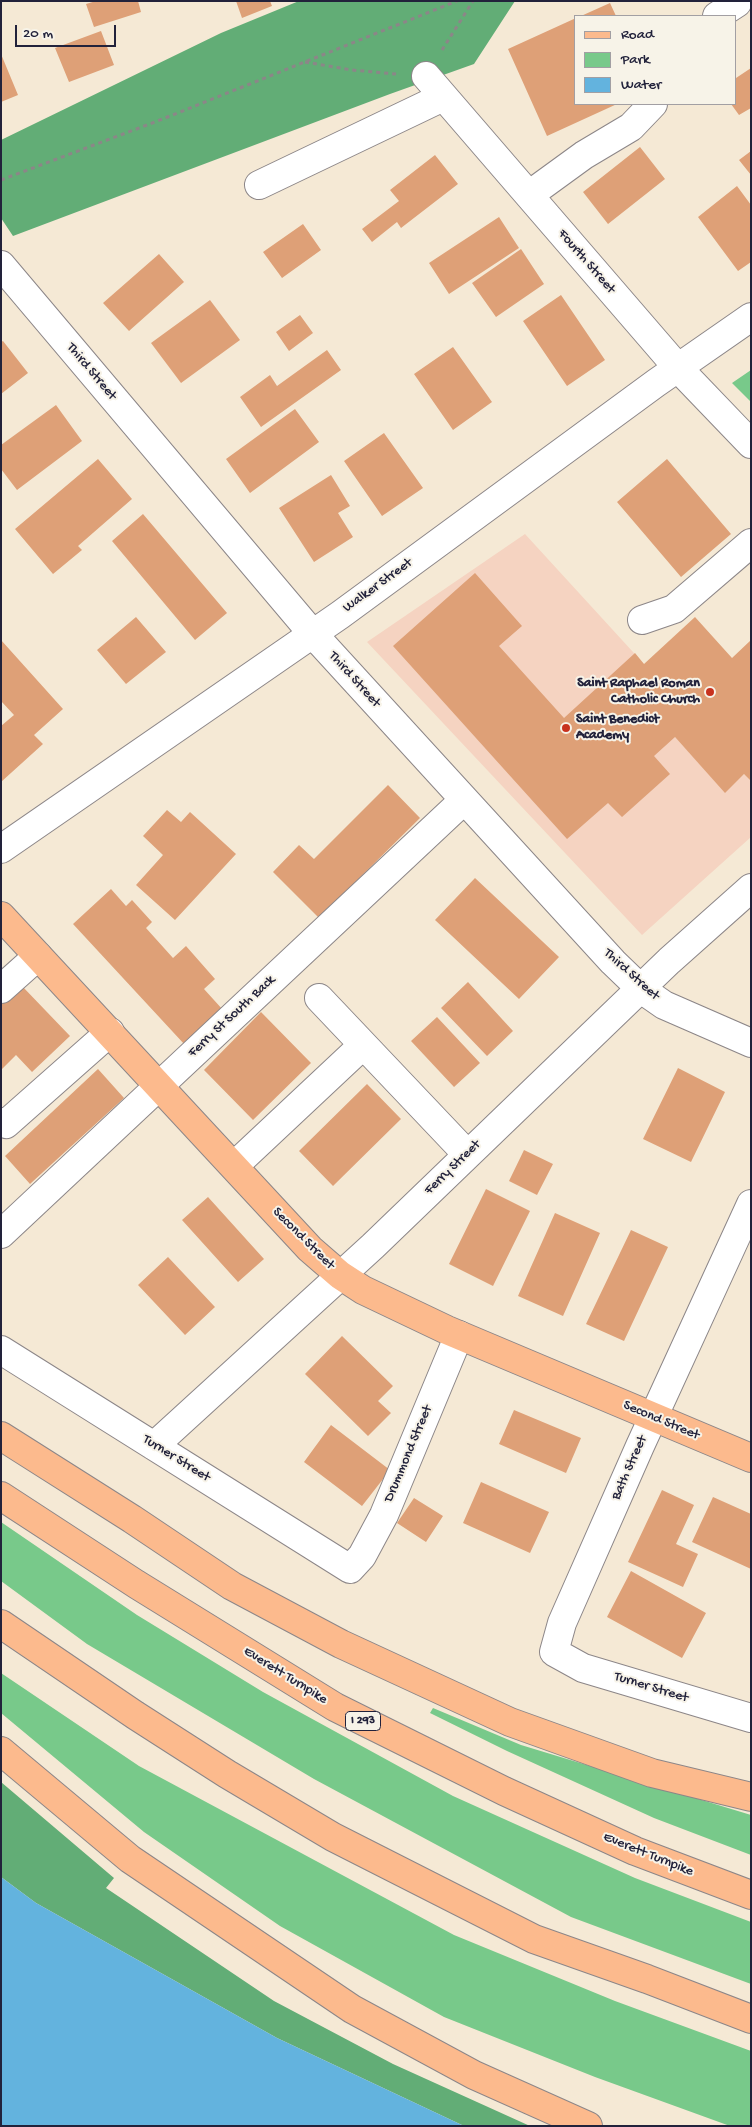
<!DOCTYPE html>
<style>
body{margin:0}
#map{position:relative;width:752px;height:2127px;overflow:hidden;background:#f5e9d5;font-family:"Gochi Hand",sans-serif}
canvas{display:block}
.frame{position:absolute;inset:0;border:2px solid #22223b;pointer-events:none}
.legend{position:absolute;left:574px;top:15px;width:162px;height:90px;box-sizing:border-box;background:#f7f3e8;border:1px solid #a29fa3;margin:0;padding:6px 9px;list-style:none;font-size:15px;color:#22223b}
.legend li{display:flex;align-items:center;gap:10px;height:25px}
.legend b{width:25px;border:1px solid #a29fa3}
.scale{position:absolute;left:15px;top:25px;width:101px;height:22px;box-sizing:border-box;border:2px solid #22223b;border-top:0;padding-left:6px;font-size:15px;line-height:18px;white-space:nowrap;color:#22223b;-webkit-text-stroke:4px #f7f3e8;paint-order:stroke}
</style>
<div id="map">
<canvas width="752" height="2127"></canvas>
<div class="frame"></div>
<ul class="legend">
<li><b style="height:6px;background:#fcba8d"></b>Road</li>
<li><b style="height:14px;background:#78c98a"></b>Park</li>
<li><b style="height:14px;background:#63b3de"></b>Water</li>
</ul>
<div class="scale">20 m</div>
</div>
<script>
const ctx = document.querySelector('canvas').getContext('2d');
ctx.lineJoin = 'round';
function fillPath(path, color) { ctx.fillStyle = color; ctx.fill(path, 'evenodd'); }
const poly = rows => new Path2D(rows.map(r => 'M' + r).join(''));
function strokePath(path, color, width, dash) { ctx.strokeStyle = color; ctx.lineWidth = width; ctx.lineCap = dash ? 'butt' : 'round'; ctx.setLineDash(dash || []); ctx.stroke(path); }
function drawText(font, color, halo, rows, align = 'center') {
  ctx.font = font + ' "Gochi Hand",sans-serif'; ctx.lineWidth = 4; ctx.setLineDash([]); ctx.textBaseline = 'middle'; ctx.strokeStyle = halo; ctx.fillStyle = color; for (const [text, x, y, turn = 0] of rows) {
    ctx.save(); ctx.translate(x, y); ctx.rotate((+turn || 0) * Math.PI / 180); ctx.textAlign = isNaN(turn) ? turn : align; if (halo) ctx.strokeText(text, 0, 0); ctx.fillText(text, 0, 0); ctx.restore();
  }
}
const built = poly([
 [525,534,644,664,675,737,725,792,744,774,751,781,751,837,642,935,367,642]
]);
const green = poly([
 [751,370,751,402,732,383],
 [1,1522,137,1615,263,1692,453,1796,635,1878,751,1922,751,1984,571,1917,314,1779,87,1644,1,1581],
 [1,1673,139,1766,454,1935,615,2001,751,2051,751,2126,730,2126,595,2077,444,2017,280,1926,144,1832,1,1713],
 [433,1708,521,1745,751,1815,751,1855,654,1818,507,1751,430,1713]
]);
const forest = poly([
 [299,1,515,1,474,64,390,94,13,236,1,218,1,140,221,33],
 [1,1782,114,1878,106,1888,274,2001,393,2064,530,2126,464,2126,277,2038,36,1903,1,1877]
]);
const water = poly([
 [1,1877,36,1903,277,2038,464,2126,1,2126]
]);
const building = poly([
 [96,1,138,1,141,12,94,27,86,4],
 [236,1,270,1,272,6,242,18],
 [610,3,616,16,581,16],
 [576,18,576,104,617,104,547,136,508,49],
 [101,31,114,65,69,82,55,48],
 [1,54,18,95,1,102],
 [751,68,751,108,739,115,731,104,736,104,736,78],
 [640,147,665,179,608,224,583,192],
 [751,151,751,175,739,160],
 [435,155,458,184,401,228,397,222,372,242,362,229,399,201,390,190],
 [737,186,751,205,751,262,738,271,698,217],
 [499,217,519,248,449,294,429,263],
 [303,224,321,250,282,278,263,252],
 [521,249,544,284,496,317,472,283],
 [159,254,184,282,129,331,103,303],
 [561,295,605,360,567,386,523,321],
 [210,300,240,340,181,383,151,343],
 [300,315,313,333,289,351,276,332],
 [3,341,28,373,1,394,1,342],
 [453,347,492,402,453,430,414,374],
 [327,350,341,370,261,427,240,397,270,375,277,386],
 [56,405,82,441,17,490,1,469,1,445],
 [295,409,319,442,250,493,226,459],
 [384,433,423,488,382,516,344,461],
 [98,459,132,499,78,546,82,550,53,574,15,529],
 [667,459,731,534,681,577,617,502],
 [331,475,350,506,338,513,353,537,314,562,279,508],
 [143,514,227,613,195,640,112,541],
 [475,573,522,626,499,646,564,718,635,653,644,664,695,617,732,658,751,640,751,781,744,774,725,793,675,737,654,756,670,774,622,817,608,803,567,839,393,646],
 [136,617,166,652,126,684,97,650],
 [1,640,63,709,34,735,43,744,1,782,1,726,14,715,1,701],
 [388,785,420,818,319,918,273,872,299,845,314,859],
 [167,810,181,822,190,812,236,854,175,920,136,885,163,855,143,836],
 [475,878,559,957,519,999,435,920],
 [111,889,126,906,132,900,152,922,146,928,173,958,186,946,215,979,204,989,223,1010,185,1045,73,924],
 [468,982,513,1031,487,1056,441,1008],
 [22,986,70,1036,32,1072,16,1055,1,1070,1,1005],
 [261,1012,311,1063,253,1120,204,1070],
 [437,1017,480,1063,454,1087,411,1041],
 [678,1068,725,1092,691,1162,643,1139],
 [98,1069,124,1098,30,1184,5,1156],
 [367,1084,401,1119,333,1186,299,1151],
 [524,1150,553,1164,537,1195,509,1181],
 [486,1189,530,1211,493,1286,449,1264],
 [208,1197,264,1259,238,1282,182,1220],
 [555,1213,600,1233,563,1316,518,1296],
 [631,1230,668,1247,624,1341,586,1324],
 [168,1257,215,1307,185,1335,138,1285],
 [342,1336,393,1386,378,1401,391,1413,368,1436,305,1374],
 [514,1410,581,1438,566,1473,499,1444],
 [331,1425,390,1470,362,1506,304,1462],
 [481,1482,549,1512,530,1553,463,1523],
 [662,1490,694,1505,676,1544,698,1554,683,1587,628,1562],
 [713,1497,751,1514,751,1569,692,1542],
 [414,1498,443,1516,426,1542,397,1523],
 [631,1571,706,1613,682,1658,607,1617]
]);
const path = poly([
 [442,50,473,1],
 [305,62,352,70,396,74],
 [1,180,155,122,457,1]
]);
const minor = poly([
 [717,16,737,3],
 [426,76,678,368,751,444],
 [259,185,443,97],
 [529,195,584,155,631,127,653,104],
 [1,265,312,633,613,962,641,989,664,1005,751,1043],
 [642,620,674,609,751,543],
 [1,849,340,615,656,383,751,317],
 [1,989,38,956],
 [319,998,467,1154],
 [1,1122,6,1124,110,1032],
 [234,1166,362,1046],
 [751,1204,640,1446,562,1623,554,1652,583,1668,751,1718],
 [1,1234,464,800],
 [1,1350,350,1569,362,1556,384,1515,459,1335],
 [154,1446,373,1246,669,961,751,888]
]);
const major = poly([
 [1,916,310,1249,340,1275,363,1290,447,1330,751,1458]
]);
const highway = poly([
 [1,1436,132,1519,232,1586,341,1644,510,1722,652,1773,751,1797],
 [1,1496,136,1584,335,1707,504,1791,635,1851,751,1895],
 [1,1624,135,1715,227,1774,333,1837,534,1939,647,1979,751,2019],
 [1,1751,130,1859,352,2009,474,2075,588,2126]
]);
const markers = [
 [710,692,5,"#c8321e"],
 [566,728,5,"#c8321e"]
];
const shields = [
 [363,1721,35]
];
const shieldNames = [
 ["I 293",363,1721]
];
const streetNames = [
 ["Fourth Street",586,262,49],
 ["Third Street",91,372,50],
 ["Walker Street",378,586,-36],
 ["Third Street",354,680,48],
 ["Third Street",631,975,42],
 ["Ferry St South Back",232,1017,-43],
 ["Ferry Street",453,1168,-44],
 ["Second Street",303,1239,45],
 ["Second Street",661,1421,23],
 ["Drummond Street",409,1454,-67],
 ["Turner Street",176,1459,32],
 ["Bath Street",630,1468,-66],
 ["Everett Turnpike",285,1676,32],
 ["Turner Street",651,1688,17],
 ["Everett Turnpike",648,1855,22]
];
const poiNames = [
 ["Saint Raphael Roman",700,684],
 ["Catholic Church",700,700],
 ["Saint Benedict",576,720,"left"],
 ["Academy",576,736,"left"]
];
fillPath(built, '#f5d3c1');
fillPath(green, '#78c98a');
fillPath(forest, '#62ad76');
fillPath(water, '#63b3de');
fillPath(building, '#dea077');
strokePath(minor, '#8c8688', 30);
strokePath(major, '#8c8688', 30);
strokePath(highway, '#8c8688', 30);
strokePath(path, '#8c8688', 3, [4, 4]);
strokePath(minor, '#fff', 28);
strokePath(major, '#fcba8d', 28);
strokePath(highway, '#fcba8d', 28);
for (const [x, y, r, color] of markers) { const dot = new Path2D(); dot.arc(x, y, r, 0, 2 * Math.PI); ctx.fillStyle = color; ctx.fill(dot); strokePath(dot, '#f7f3e8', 2); }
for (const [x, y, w] of shields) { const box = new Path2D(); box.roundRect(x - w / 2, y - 9.5, w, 19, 4); ctx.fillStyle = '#f7f3e8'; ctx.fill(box); strokePath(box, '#22223b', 1); }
drawText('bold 12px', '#22223b', null, shieldNames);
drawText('14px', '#22223b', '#f7f3e8', streetNames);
drawText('bold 14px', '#22223b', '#f7f3e8', poiNames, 'right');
</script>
